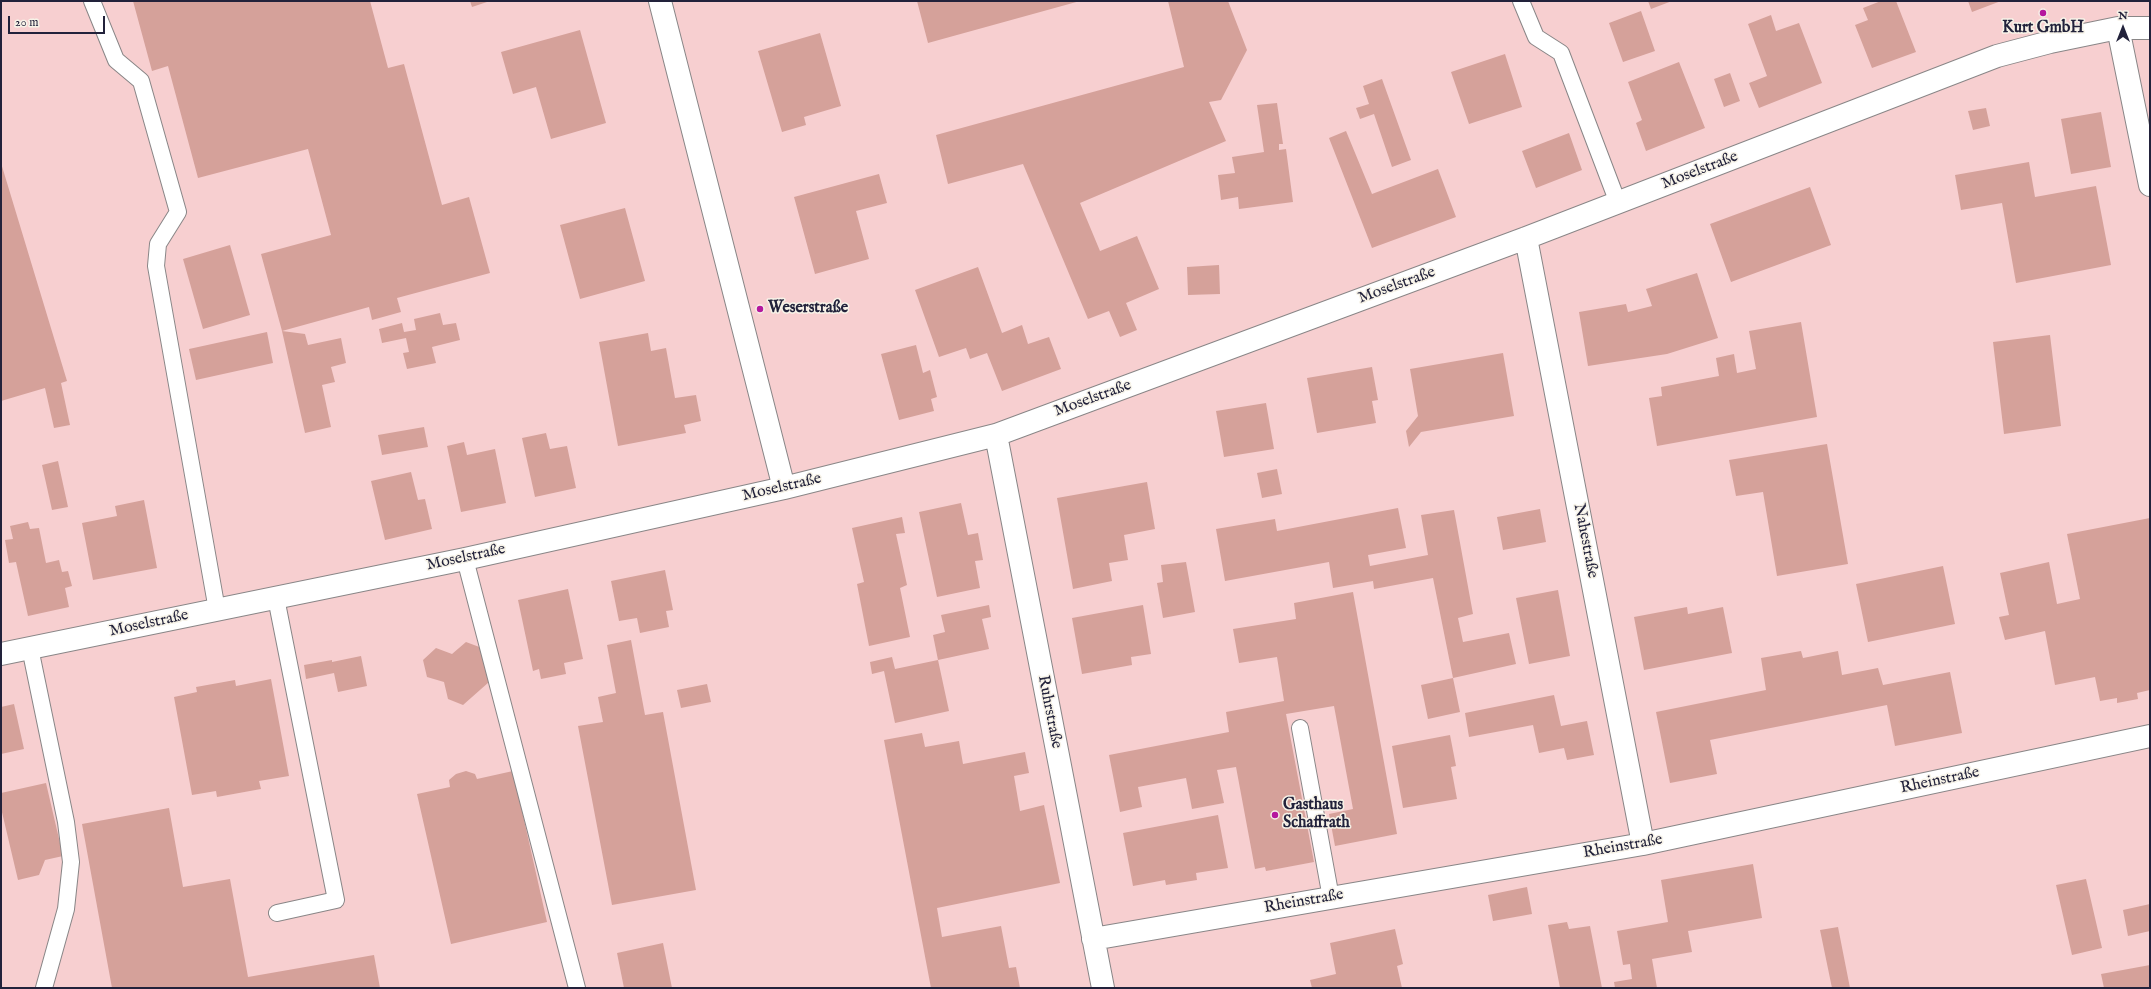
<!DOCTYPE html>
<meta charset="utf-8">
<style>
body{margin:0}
#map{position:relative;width:2151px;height:989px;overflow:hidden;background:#f0ead3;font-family:"IM FELL English",serif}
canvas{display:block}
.frame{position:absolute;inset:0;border:2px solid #22223b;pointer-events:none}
.north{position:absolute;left:2103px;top:8px;width:40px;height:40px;-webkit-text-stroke:3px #f7f3e8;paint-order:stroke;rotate:0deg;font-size:11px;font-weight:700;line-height:16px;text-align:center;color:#22223b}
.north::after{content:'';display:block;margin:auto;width:14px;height:18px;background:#22223b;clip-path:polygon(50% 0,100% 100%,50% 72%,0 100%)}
.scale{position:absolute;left:8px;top:16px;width:97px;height:18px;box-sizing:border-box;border:2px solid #22223b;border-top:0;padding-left:5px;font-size:12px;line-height:14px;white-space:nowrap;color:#22223b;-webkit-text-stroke:3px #f7f3e8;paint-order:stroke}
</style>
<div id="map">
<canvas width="2151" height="989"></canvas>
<div class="frame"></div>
<div class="north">N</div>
<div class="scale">20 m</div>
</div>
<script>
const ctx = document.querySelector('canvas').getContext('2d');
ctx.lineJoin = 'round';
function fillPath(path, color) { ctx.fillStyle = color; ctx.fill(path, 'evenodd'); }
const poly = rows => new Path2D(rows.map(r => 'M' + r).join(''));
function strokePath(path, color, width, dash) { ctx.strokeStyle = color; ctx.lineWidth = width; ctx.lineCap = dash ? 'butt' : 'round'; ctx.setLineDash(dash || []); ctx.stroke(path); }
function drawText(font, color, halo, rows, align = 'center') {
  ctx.font = font + ' "IM FELL English",serif'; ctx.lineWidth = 3; ctx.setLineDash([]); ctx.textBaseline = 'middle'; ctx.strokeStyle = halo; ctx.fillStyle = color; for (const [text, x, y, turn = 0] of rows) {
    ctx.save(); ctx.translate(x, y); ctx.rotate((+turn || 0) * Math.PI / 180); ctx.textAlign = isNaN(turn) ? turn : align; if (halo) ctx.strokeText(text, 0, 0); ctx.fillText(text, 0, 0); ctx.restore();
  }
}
const built = poly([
 [1,1,2150,1,2150,988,1,988]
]);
const building = poly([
 [133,1,370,1,388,68,404,64,442,205,469,197,490,273,397,298,401,312,372,320,369,307,282,331,305,334,308,345,341,338,346,363,331,367,335,382,322,385,331,427,305,433,282,331,261,254,331,235,308,149,198,178,168,66,152,71],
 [470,1,490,1,472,7],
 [917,1,1080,1,928,43],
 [1168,1,1228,1,1247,50,1221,100,1209,102,1226,141,1080,203,1100,251,1137,236,1159,289,1126,303,1137,330,1120,337,1109,311,1088,319,1023,164,948,184,936,135,1184,67],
 [1648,1,1672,1,1651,9],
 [1881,1,1896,1,1916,52,1872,68,1855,25,1868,20,1863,8],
 [1968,1,2001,1,1972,12],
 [1641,11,1655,51,1623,62,1609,23],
 [1771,15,1776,31,1799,23,1822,83,1759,108,1749,83,1767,76,1748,24],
 [580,30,606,123,551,139,536,87,513,94,501,52],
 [820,33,841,106,804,117,806,125,782,132,758,51],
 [1505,54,1522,107,1469,124,1451,72],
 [1679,62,1705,128,1646,151,1636,123,1642,120,1628,82],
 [1730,73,1740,101,1724,107,1714,79],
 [1382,79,1411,160,1392,167,1374,114,1360,119,1356,108,1369,104,1363,86],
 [1277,103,1283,144,1279,144,1279,150,1286,149,1293,202,1239,209,1238,197,1221,200,1218,175,1235,173,1232,157,1264,152,1257,105],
 [1986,108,1990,126,1973,130,1968,111],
 [2101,112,2111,167,2071,174,2061,119],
 [1346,131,1372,194,1438,169,1456,217,1372,248,1329,138],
 [1569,133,1582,170,1536,188,1522,151],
 [2029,162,2035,197,2096,186,2111,265,2016,283,2002,203,1961,210,1955,175],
 [1,163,67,381,61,383,70,425,54,428,45,388,1,401],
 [879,174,887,203,856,211,869,259,815,274,794,197],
 [1810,187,1831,245,1731,282,1710,224],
 [625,208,645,281,580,299,560,225],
 [230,245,250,315,203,329,183,259],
 [1219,265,1220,294,1188,295,1187,267],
 [978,267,1002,333,1022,325,1028,344,1049,337,1061,369,1002,391,987,353,970,359,966,348,939,357,915,290],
 [1697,273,1718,338,1667,354,1588,366,1579,312,1626,304,1628,312,1652,306,1646,289],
 [440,313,443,325,456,323,460,340,432,347,436,363,407,369,403,353,409,352,406,338,382,343,379,329,402,323,404,332,416,330,414,319],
 [1801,322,1817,417,1657,446,1649,398,1662,396,1661,387,1719,376,1716,358,1734,354,1737,373,1756,369,1749,331],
 [267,332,273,363,196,380,189,349],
 [648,333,651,351,666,348,675,398,696,395,701,421,684,425,686,433,618,446,599,342],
 [2050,335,2061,426,2004,434,1993,342],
 [916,345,923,373,930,370,937,397,931,399,934,411,899,420,881,354],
 [1503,353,1514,416,1421,432,1409,447,1406,431,1418,416,1410,369],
 [1372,367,1378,400,1372,401,1376,423,1317,433,1307,378],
 [1266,403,1274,449,1224,457,1216,411],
 [424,427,428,447,382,455,378,435],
 [546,433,550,449,567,446,576,488,535,497,522,438],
 [464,442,467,455,495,449,506,503,461,512,447,446],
 [1827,444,1848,564,1777,576,1763,492,1736,496,1729,460],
 [58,461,68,507,52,510,42,465],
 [1277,469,1282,494,1262,498,1257,473],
 [411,472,418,500,425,499,432,529,385,540,371,481],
 [1147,482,1155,529,1124,535,1128,560,1109,563,1112,581,1073,589,1057,498],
 [144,500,157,568,93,580,82,523,117,516,115,506],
 [961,503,968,535,978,533,983,560,975,561,980,588,937,597,919,512],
 [1398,508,1406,548,1368,555,1370,566,1428,555,1421,515,1454,510,1473,614,1458,618,1463,642,1509,633,1516,664,1453,678,1433,578,1374,589,1373,581,1333,588,1329,562,1225,581,1216,529,1275,519,1277,531],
 [1540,509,1546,542,1503,550,1497,517],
 [902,517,905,533,896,534,907,585,900,588,910,637,869,646,857,584,864,582,852,528],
 [2150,518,2150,690,2137,693,2138,699,2117,703,2117,698,2100,701,2095,677,2055,685,2045,631,2005,640,1999,617,2009,615,2000,573,2049,562,2057,604,2080,599,2067,534],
 [28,522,30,529,39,528,46,563,59,560,62,572,68,571,72,586,65,588,69,607,28,616,16,562,9,563,5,540,13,539,10,526],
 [1186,562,1195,612,1163,618,1157,583,1163,582,1161,565],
 [1943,566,1955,624,1868,642,1856,584],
 [665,570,673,610,666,611,669,627,640,633,637,618,619,621,611,581],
 [568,589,583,659,564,663,566,674,541,679,539,669,533,671,518,600],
 [1558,590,1570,656,1529,664,1516,598],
 [1353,592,1397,834,1335,846,1329,814,1353,809,1334,706,1286,714,1314,862,1266,871,1265,867,1255,869,1236,767,1217,770,1224,803,1192,809,1186,778,1138,787,1142,807,1120,812,1109,755,1229,732,1226,712,1284,701,1277,657,1239,663,1233,629,1296,619,1294,603],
 [989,605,991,617,982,619,989,649,938,660,933,635,945,632,941,615],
 [1143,605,1151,654,1131,657,1132,665,1082,674,1072,618],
 [1687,607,1688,614,1723,607,1732,653,1644,670,1634,617],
 [631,640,645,715,663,712,696,890,612,905,578,726,603,722,598,697,616,693,607,645],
 [466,642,482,648,489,682,463,705,448,699,444,682,427,677,423,660,436,648,452,654],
 [1801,651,1803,658,1838,651,1842,675,1878,668,1883,685,1950,672,1962,733,1895,746,1887,705,1710,740,1717,774,1670,783,1656,712,1766,690,1761,658],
 [361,656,367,686,338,692,334,673,306,679,304,665,332,660,332,662],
 [892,657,895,669,938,660,949,711,895,723,884,671,872,674,870,662],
 [1453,678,1460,712,1428,719,1421,685],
 [271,679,289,776,259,781,261,789,217,797,216,791,192,795,174,697,197,692,196,687,235,680,236,686],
 [707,684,711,702,681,708,677,690],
 [1554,695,1561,726,1587,721,1594,755,1567,760,1564,748,1539,753,1533,725,1469,737,1465,713],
 [14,704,24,749,1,754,1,707],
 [922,733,925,747,959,741,963,764,1025,752,1029,773,1014,776,1020,811,1044,805,1060,883,937,908,942,937,1001,926,1009,968,1016,967,1020,988,931,988,884,740],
 [1450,735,1456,766,1451,767,1457,799,1403,808,1392,746],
 [466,771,475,774,477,779,513,771,547,922,451,944,417,794,450,787,449,780,456,774],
 [46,783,63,856,45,860,39,875,18,880,1,808,1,793],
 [169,808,183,887,230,879,248,977,374,955,380,988,112,988,82,824],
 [1218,815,1228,868,1196,873,1197,880,1166,885,1165,880,1133,886,1123,833],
 [1753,864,1762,918,1688,931,1692,952,1652,959,1657,988,1615,988,1614,982,1632,979,1630,964,1623,965,1617,931,1668,922,1661,880],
 [2086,879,2102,948,2072,955,2056,885],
 [1527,887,1532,914,1493,921,1488,895],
 [2150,904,2150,931,2128,936,2123,910],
 [1567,922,1569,929,1590,926,1602,988,1560,988,1548,925],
 [1838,927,1850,988,1832,988,1820,930],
 [1395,929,1403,964,1397,966,1402,988,1312,988,1310,980,1336,974,1330,943],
 [663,943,672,988,624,988,617,953],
 [2150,965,2150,988,2104,988,2101,974]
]);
const service = poly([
 [92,1,116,60,141,81,178,212,158,244,156,266,217,610],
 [1521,1,1536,37,1561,53,1618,203],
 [465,559,577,988],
 [276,598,336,900,277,913],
 [30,648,66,822,71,862,66,909,44,988],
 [1300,728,1331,898]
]);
const minor = poly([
 [660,1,784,488],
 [2118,28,2150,185],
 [1526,238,1643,844],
 [996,435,1103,988],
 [1,654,465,559,784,488,996,435,1526,238,1997,56,2050,42,2118,28,2150,28],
 [1093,939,1643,844,2150,736]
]);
const markers = [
 [2043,13,4,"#b5179e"],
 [760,309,4,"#b5179e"],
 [1275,815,4,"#b5179e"]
];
const poiNames = [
 ["Kurt GmbH",2043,29,"center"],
 ["Weserstraße",768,309],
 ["Gasthaus",1283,806],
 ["Schaffrath",1283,824]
];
const streetNames = [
 ["Moselstraße",1700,171,-21],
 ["Moselstraße",1397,286,-20],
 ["Moselstraße",1093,399,-20],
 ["Moselstraße",782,488,-13],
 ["Nahestraße",1585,541,79],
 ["Moselstraße",466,558,-12],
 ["Moselstraße",149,624,-12],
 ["Ruhrstraße",1049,712,79],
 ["Rheinstraße",1940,781,-12],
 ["Rheinstraße",1623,847,-10],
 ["Rheinstraße",1304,902,-10]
];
fillPath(built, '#f7cfd0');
fillPath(building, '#d5a19a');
strokePath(service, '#898687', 18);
strokePath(minor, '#898687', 24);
strokePath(service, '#fff', 16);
strokePath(minor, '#fff', 22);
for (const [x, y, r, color] of markers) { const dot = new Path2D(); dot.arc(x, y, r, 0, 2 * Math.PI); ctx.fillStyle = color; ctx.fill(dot); strokePath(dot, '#f7f3e8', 1.5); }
drawText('bold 16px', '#22223b', '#f7f3e8', poiNames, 'left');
drawText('16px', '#22223b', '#f7f3e8', streetNames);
</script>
